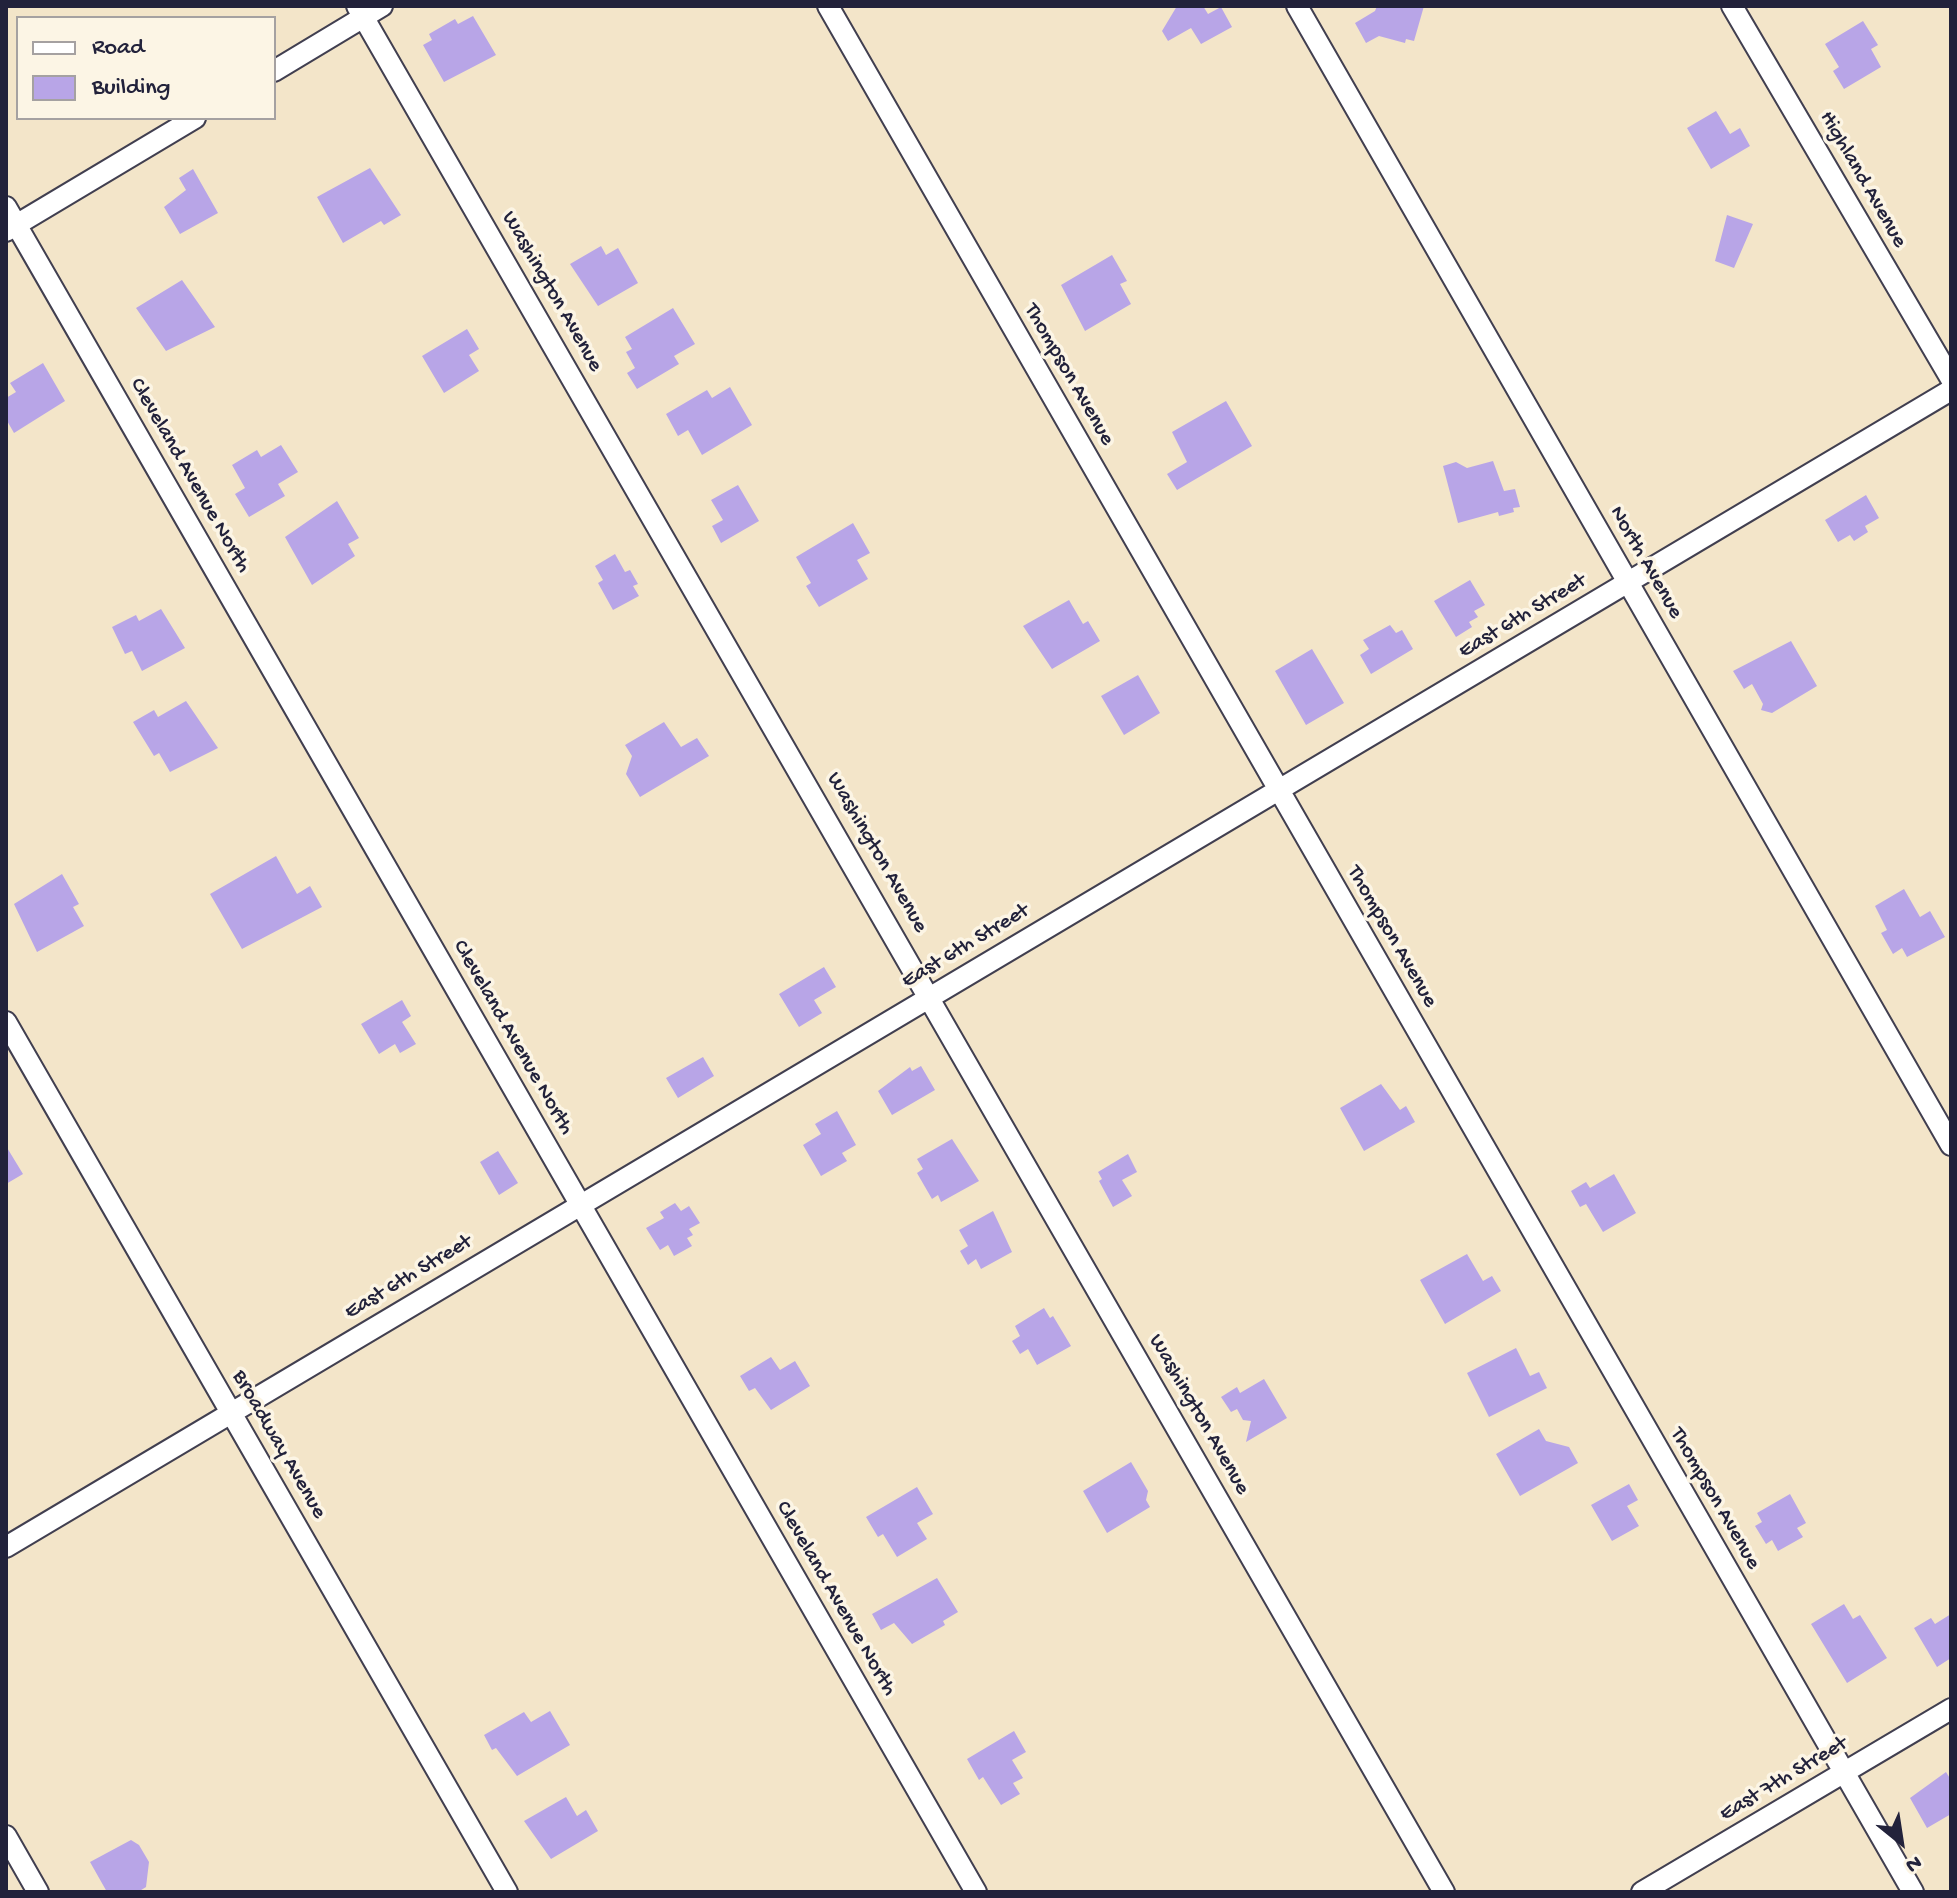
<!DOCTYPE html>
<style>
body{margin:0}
#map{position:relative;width:1957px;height:1898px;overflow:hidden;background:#f3e5c9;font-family:"Gochi Hand",sans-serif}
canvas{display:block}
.frame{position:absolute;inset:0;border:8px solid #22223b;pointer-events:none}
.legend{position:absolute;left:16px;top:16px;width:260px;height:104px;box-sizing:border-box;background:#fcf5e5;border:2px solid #a5a1a1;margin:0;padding:10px 14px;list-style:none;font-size:24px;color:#22223b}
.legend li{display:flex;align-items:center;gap:16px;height:40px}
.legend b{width:40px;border:2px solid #a5a1a1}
.north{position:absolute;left:1861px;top:1802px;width:80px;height:80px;-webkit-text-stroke:6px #fcf5e5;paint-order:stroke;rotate:150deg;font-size:22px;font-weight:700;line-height:32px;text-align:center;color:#22223b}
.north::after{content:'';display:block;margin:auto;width:28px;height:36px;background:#22223b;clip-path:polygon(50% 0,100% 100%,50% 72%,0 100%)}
</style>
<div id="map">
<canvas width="1957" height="1898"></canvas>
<div class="frame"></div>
<ul class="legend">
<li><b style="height:10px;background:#fff"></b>Road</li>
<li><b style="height:22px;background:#b8a5e7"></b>Building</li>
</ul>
<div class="north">N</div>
</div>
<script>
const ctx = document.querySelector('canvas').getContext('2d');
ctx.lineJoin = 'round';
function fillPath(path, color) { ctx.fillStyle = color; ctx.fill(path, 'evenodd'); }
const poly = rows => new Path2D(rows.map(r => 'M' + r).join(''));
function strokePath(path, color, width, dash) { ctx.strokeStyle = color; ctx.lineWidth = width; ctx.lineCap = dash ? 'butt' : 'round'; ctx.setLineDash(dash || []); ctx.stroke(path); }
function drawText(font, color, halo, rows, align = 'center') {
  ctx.font = font + ' "Gochi Hand",sans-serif'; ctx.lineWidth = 7; ctx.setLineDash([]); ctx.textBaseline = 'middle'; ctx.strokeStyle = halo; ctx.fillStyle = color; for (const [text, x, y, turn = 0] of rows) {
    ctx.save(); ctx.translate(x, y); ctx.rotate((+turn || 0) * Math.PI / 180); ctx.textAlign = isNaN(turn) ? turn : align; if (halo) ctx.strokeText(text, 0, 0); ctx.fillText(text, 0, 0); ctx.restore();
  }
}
const building = poly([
 [1177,6,1203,6,1208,14,1221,7,1232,27,1201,44,1191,28,1168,41,1162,31],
 [1377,6,1424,6,1414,41,1406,39,1405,43,1379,36,1366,43,1355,23,1375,11],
 [473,16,496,55,444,82,423,45,432,40,429,34,455,19,458,24],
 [1863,21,1878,45,1871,49,1881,67,1844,89,1833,71,1839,67,1825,44],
 [1716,111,1730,134,1740,128,1750,146,1711,169,1687,128],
 [370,168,401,215,384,225,381,221,343,243,317,197],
 [193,169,218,213,180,234,164,207,186,190,179,178],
 [1727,215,1753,224,1734,268,1715,261],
 [601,246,606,255,618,248,638,283,598,306,570,264],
 [1112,255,1127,281,1120,284,1131,304,1085,331,1061,285],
 [182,280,215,327,166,351,136,308],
 [673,308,695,344,674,356,679,364,637,389,627,373,635,368,626,352,632,349,625,337],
 [467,329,479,349,469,355,479,371,444,393,422,356],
 [43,363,65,401,14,433,6,419,6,398,16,392,10,383],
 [730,387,752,425,702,455,688,430,678,436,666,414,707,390,712,398],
 [1226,401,1252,446,1177,490,1167,474,1187,462,1172,432],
 [281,445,298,472,278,484,285,496,249,517,235,494,245,488,232,465,257,450,261,457],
 [1493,461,1504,491,1515,489,1520,507,1513,508,1514,512,1499,516,1498,512,1458,523,1443,466,1456,462,1467,468],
 [738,485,759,521,721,543,712,526,723,520,711,500],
 [1866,495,1879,518,1865,526,1868,532,1854,541,1850,535,1838,542,1825,520],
 [337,501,359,538,348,544,355,556,312,585,285,537],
 [853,523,870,553,857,560,868,579,819,607,806,586,811,583,796,557],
 [615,554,625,572,630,570,638,584,633,586,639,596,613,610,598,583,603,580,595,566],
 [1470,580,1485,605,1474,611,1478,617,1469,622,1472,627,1456,637,1434,601],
 [1069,600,1083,624,1088,621,1100,641,1052,669,1023,626],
 [161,609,185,648,142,671,132,651,125,654,112,627,136,615,139,621],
 [1390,625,1396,633,1402,630,1413,649,1371,674,1360,655,1369,649,1363,640],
 [1791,641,1817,686,1772,713,1761,710,1763,704,1752,684,1744,689,1733,671],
 [1312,649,1344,703,1306,725,1275,671],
 [1138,675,1160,713,1124,735,1101,696],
 [186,701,218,748,170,772,159,753,154,756,133,722,154,710,158,717],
 [664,722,681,747,697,738,709,756,640,797,626,774,632,756,625,745],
 [276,856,297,894,310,886,322,907,242,949,210,894],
 [62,874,79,904,73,907,84,926,37,952,14,904],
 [1904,889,1920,917,1930,911,1945,937,1907,957,1902,948,1893,954,1881,933,1887,930,1875,906],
 [824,967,836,987,814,1000,822,1013,799,1027,779,994],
 [402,1000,411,1016,402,1022,416,1044,400,1053,395,1044,379,1054,361,1024],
 [703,1057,714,1076,678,1098,666,1078],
 [921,1066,935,1090,892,1115,878,1091,910,1067,912,1071],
 [1381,1084,1400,1110,1406,1106,1415,1122,1364,1151,1340,1108],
 [837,1111,856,1145,842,1153,847,1161,821,1176,803,1145,821,1134,815,1124],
 [952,1139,979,1181,941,1202,938,1195,932,1199,917,1173,923,1169,917,1159],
 [6,1146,23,1174,6,1184],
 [498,1151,518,1183,499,1195,480,1162],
 [1128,1154,1137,1172,1122,1180,1132,1196,1113,1207,1099,1181,1102,1179,1098,1172],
 [1614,1174,1636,1213,1603,1232,1586,1204,1580,1207,1571,1191,1586,1182,1590,1188],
 [675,1203,681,1211,689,1206,700,1223,689,1229,693,1235,687,1238,692,1246,674,1256,668,1245,660,1250,646,1228,664,1218,660,1212],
 [993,1211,1012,1252,981,1269,976,1259,968,1265,960,1251,968,1246,959,1230],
 [1467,1254,1483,1281,1492,1276,1501,1291,1445,1324,1420,1280],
 [1044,1308,1050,1318,1053,1316,1071,1346,1037,1365,1028,1349,1020,1354,1012,1341,1020,1336,1015,1326],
 [1516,1348,1530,1376,1539,1372,1547,1388,1489,1417,1467,1373],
 [771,1357,780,1370,795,1361,810,1386,771,1410,755,1388,749,1391,740,1376],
 [1264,1379,1287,1418,1246,1442,1251,1421,1243,1420,1237,1409,1231,1412,1221,1397,1237,1387,1240,1393],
 [1539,1429,1546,1441,1569,1447,1578,1463,1520,1496,1496,1454],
 [1131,1462,1148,1491,1146,1500,1150,1507,1107,1533,1083,1491],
 [1629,1484,1638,1500,1627,1506,1639,1526,1612,1541,1591,1505],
 [917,1487,933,1514,917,1523,927,1539,897,1557,883,1534,878,1537,866,1517],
 [1790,1494,1806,1523,1797,1528,1803,1537,1778,1551,1772,1540,1766,1544,1755,1526,1762,1522,1757,1513],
 [937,1578,958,1612,943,1621,945,1625,912,1644,894,1623,881,1630,872,1614],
 [1844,1604,1853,1619,1860,1615,1887,1658,1847,1683,1811,1624],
 [1951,1614,1951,1658,1937,1667,1914,1628,1931,1618,1935,1624],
 [550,1711,570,1745,517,1776,496,1748,492,1750,484,1735,524,1712,531,1722],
 [1014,1731,1026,1752,1012,1760,1023,1778,1013,1783,1020,1794,1001,1805,983,1777,979,1780,967,1759],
 [1946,1772,1951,1780,1951,1814,1927,1828,1910,1798],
 [566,1797,577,1816,586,1810,598,1831,551,1859,524,1821],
 [131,1840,139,1845,149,1862,146,1887,138,1892,107,1892,90,1862]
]);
const minor = poly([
 [357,6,1444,1892],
 [828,6,1913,1892],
 [1297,6,1951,1145],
 [1732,6,1951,379],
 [274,71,382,6],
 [6,207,976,1892],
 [6,231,195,118],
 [6,1022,507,1892],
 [6,1547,1951,390],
 [6,1836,38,1892],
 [1642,1892,1951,1709]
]);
const streetNames = [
 ["Highland Avenue",1862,180,60],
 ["Washington Avenue",551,292,60],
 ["Thompson Avenue",1068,375,60],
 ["Cleveland Avenue North",189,476,60],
 ["North Avenue",1645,563,60],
 ["East 6th Street",1523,617,-31],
 ["Washington Avenue",876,853,60],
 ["Thompson Avenue",1391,937,60],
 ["East 6th Street",966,947,-31],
 ["Cleveland Avenue North",512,1038,60],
 ["East 6th Street",409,1278,-31],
 ["Washington Avenue",1198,1415,60],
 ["Broadway Avenue",278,1445,60],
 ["Thompson Avenue",1714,1499,60],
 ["Cleveland Avenue North",835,1599,60],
 ["East 7th Street",1784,1780,-31]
];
fillPath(building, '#b8a5e7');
strokePath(minor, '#413f50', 24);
strokePath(minor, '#fff', 20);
drawText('22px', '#22223b', '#fcf5e5', streetNames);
</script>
